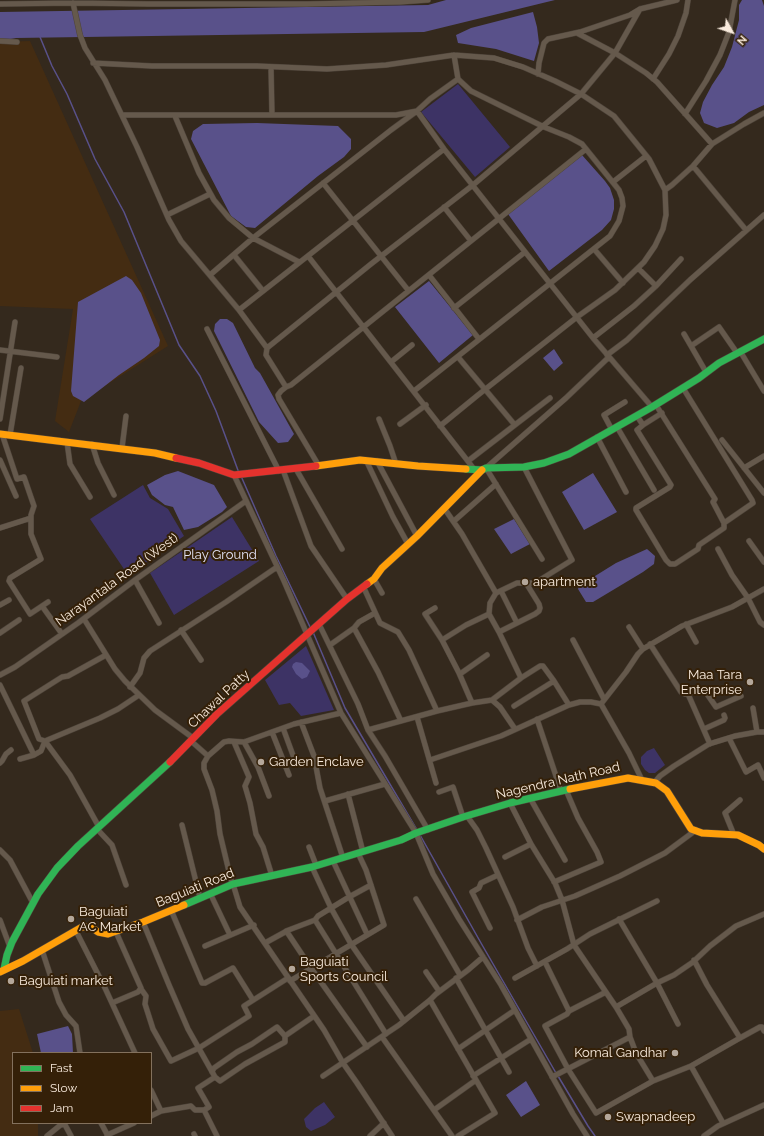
<!DOCTYPE html>
<style>
body{margin:0}
#map{position:relative;width:764px;height:1136px;overflow:hidden;background:#34291d;font-family:Raleway,sans-serif}
canvas{display:block}
.legend{position:absolute;left:12px;top:1052px;width:140px;height:72px;box-sizing:border-box;background:#342008;border:1px solid #83715d;margin:0;padding:5px 7px;list-style:none;font-size:12px;color:#f9ebdd}
.legend li{display:flex;align-items:center;gap:8px;height:20px}
.legend b{width:20px;border:1px solid #83715d}
.north{position:absolute;left:712px;top:12px;width:40px;height:40px;-webkit-text-stroke:3px #342008;paint-order:stroke;rotate:130deg;font-size:11px;font-weight:700;line-height:16px;text-align:center;color:#f9ebdd}
.north::after{content:'';display:block;margin:auto;width:14px;height:18px;background:#f9ebdd;clip-path:polygon(50% 0,100% 100%,50% 72%,0 100%)}
</style>
<div id="map">
<canvas width="764" height="1136"></canvas>
<ul class="legend">
<li><b style="height:5px;background:#30b455"></b>Fast</li>
<li><b style="height:5px;background:#ff9f0a"></b>Slow</li>
<li><b style="height:5px;background:#e5322d"></b>Jam</li>
</ul>
<div class="north">N</div>
</div>
<script>
const ctx = document.querySelector('canvas').getContext('2d');
ctx.lineJoin = 'round';
function fillPath(path, color) { ctx.fillStyle = color; ctx.fill(path, 'evenodd'); }
const poly = rows => new Path2D(rows.map(r => 'M' + r).join(''));
function strokePath(path, color, width, dash) { ctx.strokeStyle = color; ctx.lineWidth = width; ctx.lineCap = dash ? 'butt' : 'round'; ctx.setLineDash(dash || []); ctx.stroke(path); }
function drawText(font, color, halo, rows, align = 'center') {
  ctx.font = font + ' Raleway,sans-serif'; ctx.lineWidth = 4; ctx.setLineDash([]); ctx.textBaseline = 'middle'; ctx.strokeStyle = halo; ctx.fillStyle = color; for (const [text, x, y, turn = 0] of rows) {
    ctx.save(); ctx.translate(x, y); ctx.rotate((+turn || 0) * Math.PI / 180); ctx.textAlign = isNaN(turn) ? turn : align; if (halo) ctx.strokeText(text, 0, 0); ctx.fillText(text, 0, 0); ctx.restore();
  }
}
const built = poly([
 [30,41,168,346,81,401,69,432,55,421,73,309,0,306,0,42],
 [19,1009,33,1053,13,1053,13,1123,38,1123,38,1136,0,1136,0,1011]
]);
const green = poly([
 [458,84,510,147,475,177,421,112],
 [143,485,150,498,168,509,184,536,128,575,90,519],
 [232,517,259,561,174,615,150,573],
 [306,646,334,710,301,716,290,703,279,705,265,680],
 [654,748,665,765,655,773,649,773,645,770,641,764,641,757,647,751],
 [324,1102,335,1117,325,1125,311,1131,306,1127,304,1119,315,1108]
]);
const water = poly([
 [446,0,555,0,424,32,16,38,0,41,0,12,428,5],
 [742,0,762,0,764,6,764,105,749,112,734,123,717,128,704,123,700,113,703,102,712,85,724,67,732,47,739,20,739,5],
 [533,12,537,27,539,43,534,61,496,49,458,43,456,35,471,28],
 [257,123,338,126,351,139,351,149,344,157,318,176,255,228,246,227,231,216,191,139,193,131,203,124],
 [582,155,605,181,610,188,614,200,614,209,611,220,602,230,549,271,508,214],
 [126,276,132,280,141,293,160,340,159,346,144,358,119,375,84,402,73,396,71,391,78,302],
 [429,281,473,335,439,363,395,307],
 [220,319,227,319,233,323,255,368,260,373,294,434,288,442,278,443,259,422,214,331,215,324],
 [554,349,563,363,554,371,543,358],
 [178,471,214,485,227,507,222,512,198,527,184,530,173,507,165,505,152,495,147,485,165,475],
 [593,473,617,512,584,530,562,492],
 [514,519,530,544,511,554,494,529],
 [647,549,655,556,654,564,643,572,593,602,586,602,578,589,579,586,616,563],
 [296,662,302,663,310,671,307,677,302,679,296,674,292,667,293,664],
 [68,1026,72,1034,73,1053,41,1053,37,1034],
 [526,1081,540,1105,521,1117,506,1095]
]);
const stream = poly([
 [40,37,52,66,67,94,95,159,124,212,179,345,200,376,216,411,239,473],
 [241,476,276,556,311,629],
 [313,632,345,708,417,830],
 [420,835,481,943,556,1073],
 [558,1076,588,1126,595,1136]
]);
const street = poly([
 [73,3,80,35,85,48,105,80,137,147,169,220,181,241,239,310,267,348],
 [0,4,73,3,149,4,306,4,400,2,428,0],
 [577,33,615,53,646,73,657,82,712,144],
 [0,41,17,42],
 [93,63,152,66,257,66,327,69,386,65,454,55,494,58,523,67,555,81,581,94,614,116,649,159,665,190,666,215,663,229,655,246,644,262,615,290,577,317,478,395,440,426],
 [271,67,272,115],
 [538,74,539,63,544,43,548,39,580,32,630,15,640,9,677,0],
 [653,79,669,54,678,36,686,13,688,0],
 [685,114,706,81,720,55,729,32,735,0],
 [122,115,396,115,417,111,444,149,593,338,652,407],
 [175,116,199,173,214,200,229,218,253,238,299,262],
 [586,149,291,385,286,387,266,355,267,348,371,264,473,185,581,94,615,53,640,9],
 [693,166,746,230],
 [613,182,646,156],
 [323,183,408,290],
 [665,190,672,185,693,166,712,144,744,124,764,113],
 [444,207,471,241],
 [167,215,210,194],
 [594,249,623,283],
 [234,255,263,291],
 [308,256,474,469],
 [638,268,656,286,681,259],
 [210,275,253,238,391,130,417,111,430,99,458,79],
 [429,275,479,339],
 [454,308,525,252],
 [239,310,444,149],
 [207,329,279,471],
 [684,334,691,346,719,327,737,353],
 [593,338,634,306,656,286],
 [691,346,706,372],
 [0,350,57,357],
 [740,351,764,391],
 [607,355,627,340,690,280,764,215],
 [458,357,514,424],
 [391,362,412,345],
 [286,387,281,391,278,395,279,399,319,466],
 [414,391,610,236,619,221,623,206,622,198,619,190,582,144,569,137,544,127,471,91,458,79,454,55],
 [656,405,715,499,713,502,724,523],
 [637,416,643,425,637,430,671,485,670,487,636,508,636,510,666,560,670,564,675,564,698,549,699,545,724,528,724,523,753,503,752,500,683,388],
 [0,419,15,322],
 [379,419,390,446,396,464],
 [400,424,426,405],
 [643,425,662,413],
 [617,427,654,490],
 [612,430,604,415,625,402],
 [2,434,17,479,24,477,34,506,31,515,31,534,41,559,10,578,9,581,30,614,48,602],
 [10,435,21,368],
 [597,437,626,492],
 [722,440,764,493],
 [67,442,70,464,90,497],
 [92,444,98,463,114,495],
 [122,448,126,416],
 [0,460,16,496],
 [366,460,393,517,408,544],
 [377,461,417,536],
 [468,461,550,398],
 [744,468,764,456],
 [296,469,342,549],
 [283,470,311,546,347,599],
 [234,475,284,581,341,713,416,833,433,874,459,919,501,985,573,1114,587,1136],
 [444,508,462,534,496,593],
 [454,521,496,484],
 [0,528,31,518],
 [749,541,764,562],
 [718,549,732,575,748,598,760,622,764,625],
 [542,559,486,468,566,398,609,357],
 [374,579,382,593],
 [135,580,159,623],
 [363,586,380,623,398,632,409,650,437,711],
 [501,591,517,623],
 [0,605,9,600],
 [42,606,62,634],
 [435,608,425,614,442,640,459,673,472,703],
 [84,619,115,669,125,681,155,710,193,738],
 [319,624,358,704,368,730,385,756,428,830],
 [686,624,696,642],
 [629,627,643,649],
 [354,628,378,672,401,721],
 [181,630,201,660],
 [499,632,535,614,539,611,540,608,539,604,526,583],
 [0,633,19,620],
 [442,640,466,625,489,614,490,603,496,593,517,583,535,583,572,560,524,467],
 [573,640,604,699],
 [650,644,681,692,685,694,688,694],
 [330,645,354,628,359,622,375,613],
 [460,674,487,655],
 [0,675,15,667,78,623,135,580,246,501],
 [521,678,540,666,543,666,554,681,569,705],
 [0,685,34,755],
 [130,687,140,673,144,658,150,651,226,602,277,567],
 [492,700,500,707,515,729],
 [601,704,626,672,638,654,643,649,682,626,732,607,764,589],
 [514,706,554,681],
 [753,708,757,732],
 [417,717,436,783],
 [537,719,561,791],
 [301,722,314,756,320,788,343,858],
 [283,728,294,758],
 [704,729,724,720,725,718,724,715],
 [368,730,437,711,472,703,492,700,521,678,499,632,489,614],
 [272,732,289,775],
 [729,738,746,772,758,765,764,778],
 [191,741,208,756],
 [234,742,249,777,245,786,250,803,256,834,263,847,272,876],
 [244,742,258,767,269,796],
 [710,744,688,694,698,689,705,691,716,707,741,696],
 [20,759,34,755,41,751,45,741,39,739,24,701,62,677,68,676,106,655],
 [430,760,501,736,569,705,580,702,591,702,601,704,629,753,642,780],
 [0,763,2,761,6,754,11,750],
 [654,783,660,776,674,766,709,744,735,736,757,732,764,732],
 [439,792,453,787,463,817],
 [348,794,363,852],
 [530,798,565,860],
 [325,801,385,784],
 [510,803,531,844,555,883,562,900,574,945,616,1007,657,983,619,919],
 [467,816,477,830,486,848,513,907,528,948,537,966],
 [182,825,200,898],
 [99,827,70,775,45,741,100,718,118,709,139,695],
 [97,829,112,845,126,885],
 [734,835,725,813,740,800],
 [309,847,316,865],
 [0,850,10,860,33,903],
 [505,857,531,844],
 [333,861,367,934],
 [312,867,331,908,351,944,404,1021],
 [554,882,601,862,597,852,578,818,566,790],
 [232,884,220,834,217,811,212,790,204,769,204,763,208,756,224,742,229,741,244,742,294,724,341,713],
 [233,884,240,907,324,1030,343,1063,357,1083,392,1136],
 [371,885,349,897,318,916,315,920,386,1034],
 [210,893,230,935],
 [416,899,460,975],
 [171,910,202,983,205,983,233,968,253,1000],
 [0,920,10,947],
 [517,920,542,907,575,896,620,876,665,853,696,830],
 [143,922,169,985,188,1029,215,1077,220,1081,245,1064,285,1042,285,1036,314,1016],
 [490,928,472,892,479,888,481,883,498,875],
 [76,931,105,988,135,1053],
 [286,931,315,920],
 [265,943,285,932,287,932,311,968,367,1047],
 [205,946,254,925],
 [42,950,59,1002,66,1015,76,1026,80,1053],
 [694,960,707,985,740,1038,760,1027,762,1027,764,1031],
 [545,962,569,1011],
 [426,972,439,991],
 [456,978,509,1072],
 [515,978,567,949,590,934,657,901],
 [290,981,384,925,366,870,358,853],
 [141,989,146,996,145,1004,153,1029,171,1061,199,1048,249,1016,244,1006,288,978],
 [606,992,569,1011,567,1014,545,1026,568,1069,596,1113,653,1081,691,1066,723,1123],
 [430,1000,495,1113,458,1136],
 [112,1003,138,992,141,988,116,932],
 [616,1007,629,1029,630,1037],
 [678,1024,657,983,674,975,693,962,710,946,736,926,764,914],
 [382,1037,452,1136],
 [458,1049,515,1010],
 [691,1066,740,1038],
 [212,1072,214,1068,237,1052,252,1044,277,1027,285,1036],
 [323,1076,399,1025,430,1000,436,994,468,970,483,957],
 [473,1076,531,1039],
 [215,1077,198,1088,209,1107,204,1110,217,1136],
 [552,1077,630,1037,636,1053,653,1081],
 [151,1090,161,1111],
 [434,1110,476,1080],
 [151,1116,161,1111,191,1106,195,1110,204,1110],
 [64,1123,71,1136],
 [101,1123,108,1136],
 [194,1134,195,1136],
 [107,1135,134,1123],
 [47,1136,63,1123],
 [370,1136,384,1123],
 [704,1136,718,1126,764,1105]
]);
const fast = poly([
 [466,469,482,470,486,468,524,467,544,463,569,454,652,407,699,378,719,363,764,339],
 [184,905,233,884,312,867,401,840,416,833,463,817,510,803,570,789],
 [4,969,7,955,12,942,38,894,57,868,78,846,170,762]
]);
const slow = poly([
 [0,434,155,453,176,458],
 [316,466,360,460,418,466,466,469],
 [367,584,374,579,382,568,417,536,482,470],
 [570,789,628,778,656,783,667,791,691,829,702,833,738,835,759,845,764,849],
 [0,972,23,961,82,927,91,927,98,932,108,934,143,922,184,905]
]);
const jam = poly([
 [176,458,199,463,234,475,316,466],
 [170,762,217,714,347,599,367,584]
]);
const markers = [
 [525,582,4,"#b4a79a"],
 [750,682,4,"#b4a79a"],
 [261,762,4,"#b4a79a"],
 [71,919,4,"#b4a79a"],
 [292,969,4,"#b4a79a"],
 [11,981,4,"#b4a79a"],
 [675,1053,4,"#b4a79a"],
 [608,1117,4,"#b4a79a"]
];
const parkNames = [
 ["Play Ground",220,555]
];
const streetNames = [
 ["Narayantala Road (West)",117,580,-36],
 ["Chawal Patty",219,699,-43],
 ["Nagendra Nath Road",558,781,-13],
 ["Baguiati Road",195,888,-22]
];
const poiNames = [
 ["apartment",533,582],
 ["Maa Tara",742,675,"right"],
 ["Enterprise",742,690,"right"],
 ["Garden Enclave",269,762],
 ["Baguiati",79,912],
 ["AC Market",79,927],
 ["Baguiati",300,962],
 ["Sports Council",300,977],
 ["Baguiati market",19,981],
 ["Komal Gandhar",667,1053,"right"],
 ["Swapnadeep",616,1117]
];
fillPath(built, '#442c12');
fillPath(green, '#3d3365');
fillPath(water, '#59518a');
strokePath(stream, '#59518a', 1.5);
strokePath(street, '#4e443a', 6);
strokePath(fast, '#4e443a', 8);
strokePath(slow, '#4e443a', 8);
strokePath(jam, '#4e443a', 8);
strokePath(street, '#65594c', 5);
strokePath(fast, '#30b455', 7);
strokePath(slow, '#ff9f0a', 7);
strokePath(jam, '#e5322d', 7);
for (const [x, y, r, color] of markers) { const dot = new Path2D(); dot.arc(x, y, r, 0, 2 * Math.PI); ctx.fillStyle = color; ctx.fill(dot); strokePath(dot, '#342008', 1.5); }
drawText('13px', '#e3e2f6', '#342008', parkNames);
drawText('13px', '#f9ebdd', '#342008', streetNames);
drawText('13px', '#f9ebdd', '#342008', poiNames, 'left');
</script>
